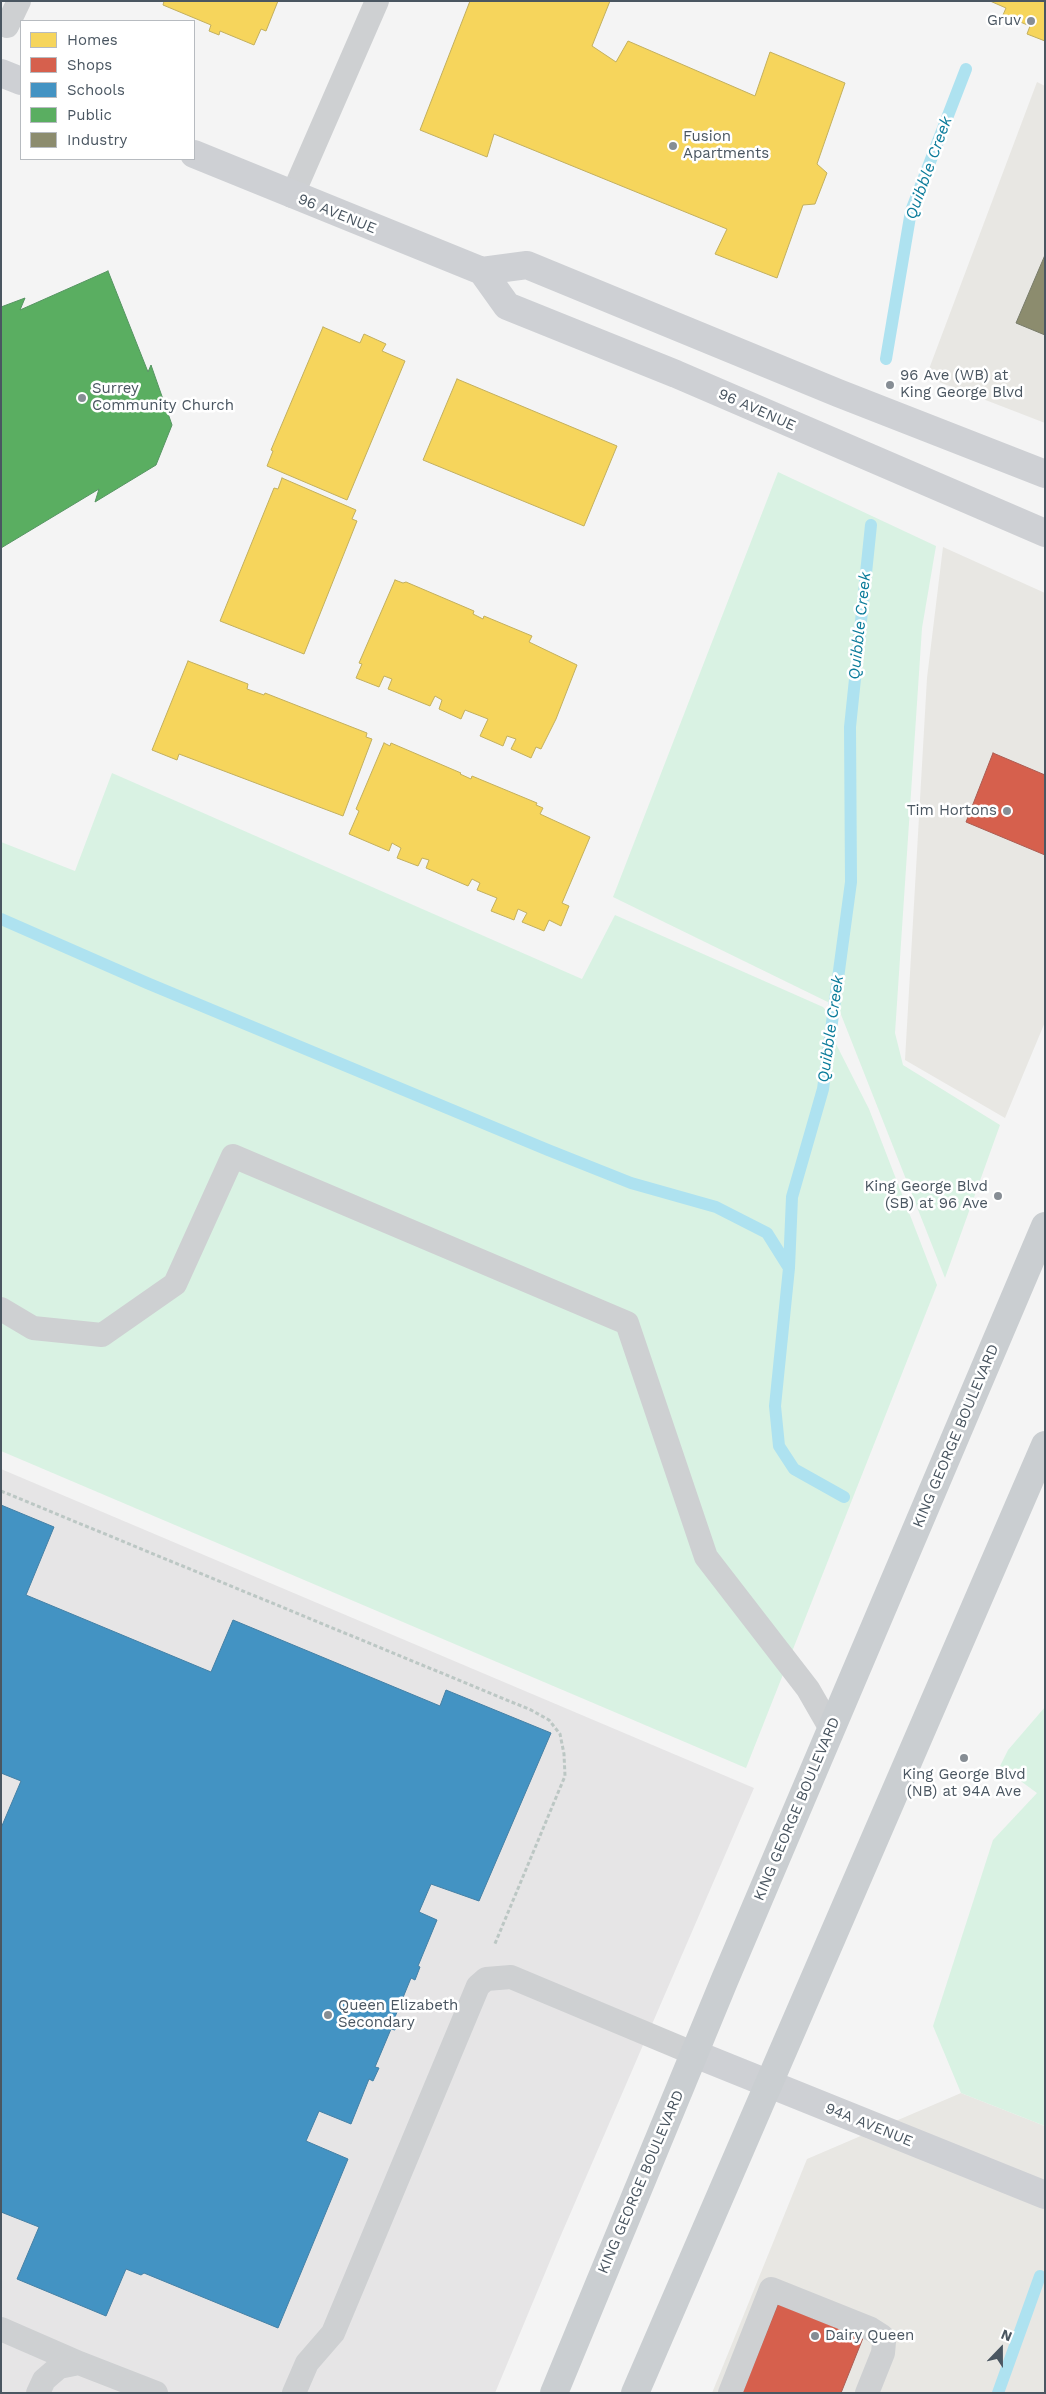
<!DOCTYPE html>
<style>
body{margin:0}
#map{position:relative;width:1046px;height:2394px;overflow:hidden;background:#f4f4f4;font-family:"Work Sans",sans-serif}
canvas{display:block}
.frame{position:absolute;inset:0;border:2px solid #4a5661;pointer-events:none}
.legend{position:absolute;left:20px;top:20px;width:175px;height:140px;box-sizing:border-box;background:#fff;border:1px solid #b7bbc0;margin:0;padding:6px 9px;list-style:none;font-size:15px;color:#4a5661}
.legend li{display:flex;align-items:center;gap:10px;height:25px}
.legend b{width:25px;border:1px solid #b7bbc0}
.north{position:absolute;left:976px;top:2324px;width:50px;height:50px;-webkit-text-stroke:4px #fff;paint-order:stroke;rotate:22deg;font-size:14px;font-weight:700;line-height:20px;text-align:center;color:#4a5661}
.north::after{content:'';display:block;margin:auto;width:18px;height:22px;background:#4a5661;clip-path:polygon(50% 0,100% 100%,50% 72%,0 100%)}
</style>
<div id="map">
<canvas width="1046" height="2394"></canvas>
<div class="frame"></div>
<ul class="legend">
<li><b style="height:14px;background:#f6d55c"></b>Homes</li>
<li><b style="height:14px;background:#d6604d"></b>Shops</li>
<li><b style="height:14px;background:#4393c3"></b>Schools</li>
<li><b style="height:14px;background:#5aae61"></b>Public</li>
<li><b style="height:14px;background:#8c8c6e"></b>Industry</li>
</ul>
<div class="north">N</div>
</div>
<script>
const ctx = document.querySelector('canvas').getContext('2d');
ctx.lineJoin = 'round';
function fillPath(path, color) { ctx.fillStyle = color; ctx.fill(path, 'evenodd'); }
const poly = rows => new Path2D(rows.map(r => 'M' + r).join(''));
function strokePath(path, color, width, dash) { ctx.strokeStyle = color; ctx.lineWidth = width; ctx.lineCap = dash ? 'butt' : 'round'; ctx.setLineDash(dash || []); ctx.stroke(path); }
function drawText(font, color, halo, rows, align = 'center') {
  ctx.font = font + ' "Work Sans",sans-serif'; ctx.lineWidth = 5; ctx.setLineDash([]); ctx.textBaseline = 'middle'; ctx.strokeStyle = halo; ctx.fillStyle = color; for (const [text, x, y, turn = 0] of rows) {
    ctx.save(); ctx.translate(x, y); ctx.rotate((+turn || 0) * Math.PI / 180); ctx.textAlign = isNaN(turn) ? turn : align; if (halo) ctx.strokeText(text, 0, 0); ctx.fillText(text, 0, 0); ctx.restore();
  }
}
const commercial = poly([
 [1037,82,1045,86,1045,423,926,377],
 [943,547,1045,593,1045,1022,1005,1118,905,1060,927,678],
 [961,2093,1045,2126,1045,2393,712,2393,807,2159]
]);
const education = poly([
 [1,1469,754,1788,558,2242,495,2393,1,2393]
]);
const green = poly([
 [778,472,936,546,922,628,895,1033,903,1065,1000,1125,945,1278,838,1007,613,897],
 [112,773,582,979,615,915,823,1007,830,1015,835,1042,869,1109,937,1285,746,1768,1,1451,1,842,75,871],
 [1045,1707,1045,2126,961,2093,933,2026,993,1840,1037,1793,1000,1766,1008,1750]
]);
const homes = poly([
 [278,1,266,31,261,29,254,45,220,31,219,35,209,31,211,25,163,5,164,1,278,1],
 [470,1,610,1,592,46,616,62,628,41,755,96,770,52,845,83,817,164,827,173,815,204,803,205,777,278,715,254,727,229,494,134,487,157,420,130,470,1],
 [990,1,1045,1,1045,41,1027,34,1030,26,1003,15,1006,8,990,1],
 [323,327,360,343,364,334,386,344,382,351,405,361,347,500,267,466,273,451,271,450,323,327],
 [457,379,617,446,584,526,423,460,457,379],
 [282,478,356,510,352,519,357,521,304,654,220,621,274,488,278,489,282,478],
 [395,580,403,583,406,582,474,611,473,614,483,619,484,616,532,636,529,642,577,665,556,719,541,749,536,747,531,758,511,749,516,739,507,736,503,746,480,736,488,719,465,710,461,719,439,709,442,700,435,696,430,706,388,689,392,679,384,676,379,687,356,678,362,664,359,663,395,580],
 [188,661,248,684,247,689,264,695,265,693,367,733,366,737,372,739,343,816,179,754,177,760,152,750,188,661],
 [384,743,390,746,391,743,461,773,460,774,471,779,472,776,537,803,536,805,543,808,540,814,590,837,562,903,569,906,561,926,549,920,544,931,522,922,527,913,518,909,514,920,491,911,497,898,477,890,480,883,472,879,468,886,426,868,429,860,422,858,418,866,397,858,401,848,392,843,389,851,349,834,359,811,356,809,384,743]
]);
const shops = poly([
 [993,753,1045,775,1045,855,966,822,993,753],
 [778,2304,863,2338,841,2393,742,2393,778,2304]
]);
const schools = poly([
 [1,1505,54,1527,26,1595,211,1672,233,1620,440,1706,446,1690,551,1733,479,1901,431,1884,419,1912,437,1920,418,1966,420,1967,415,1980,411,1978,395,2017,400,2019,395,2030,391,2029,375,2067,379,2068,373,2081,369,2079,351,2124,319,2111,306,2141,348,2159,278,2328,144,2273,141,2275,126,2269,106,2316,17,2279,39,2227,1,2212,1,1828,21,1781,1,1773,1,1505]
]);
const public = poly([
 [108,271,148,372,151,365,172,425,156,465,95,502,99,489,1,548,1,307,25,298,20,310,108,271]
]);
const industry = poly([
 [1045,255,1045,335,1016,323,1045,255]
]);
const stream = poly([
 [886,359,911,211,966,69],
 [1,919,147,983,548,1150,631,1183,716,1207,767,1233,789,1268],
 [844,1497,794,1469,779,1446,775,1406,789,1268,792,1197,823,1089,851,882,850,727,871,525],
 [998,2393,1040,2276]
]);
const path = poly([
 [1,1491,531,1710,549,1720,560,1734,564,1754,565,1776,494,1946]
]);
const lane = poly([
 [7,26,19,1],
 [292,196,377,1],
 [1,1309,33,1328,102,1335,175,1284,233,1156,627,1323,706,1557,808,1689,831,1729],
 [1,2329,79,2363],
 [38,2393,44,2380,59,2367,79,2363,156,2393],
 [294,2393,307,2363,333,2333,478,1986,486,1979,511,1977,695,2054],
 [730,2393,771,2289,871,2329,882,2336,884,2342,883,2353,867,2393]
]);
const secondary = poly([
 [1,73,21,81],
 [194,154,482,271,527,265,838,393,1045,474],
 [482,271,507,306,676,374,1045,533],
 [695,2054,1045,2195]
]);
const primary = poly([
 [554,2393,725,1979,1045,1226],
 [635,2393,1045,1445]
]);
const markers = [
 [1031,21,5,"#868d94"],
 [673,146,5,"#868d94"],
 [890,385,5,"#868d94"],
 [82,398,5,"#868d94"],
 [1007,811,5,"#868d94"],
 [998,1196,5,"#868d94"],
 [964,1758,5,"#868d94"],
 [328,2015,5,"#868d94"],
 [815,2336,5,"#868d94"]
];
const poiNames = [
 ["Gruv",1021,21,"right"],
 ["Fusion",683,137],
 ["Apartments",683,154],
 ["96 Ave (WB) at",900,376],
 ["King George Blvd",900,393],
 ["Surrey",92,389],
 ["Community Church",92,406],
 ["Tim Hortons",997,811,"right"],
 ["King George Blvd",988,1187,"right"],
 ["(SB) at 96 Ave",988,1204,"right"],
 ["King George Blvd",964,1775,"center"],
 ["(NB) at 94A Ave",964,1792,"center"],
 ["Queen Elizabeth",338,2006],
 ["Secondary",338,2023],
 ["Dairy Queen",825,2336]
];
const streetNames = [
 ["96 AVENUE",337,214,22],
 ["96 AVENUE",757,410,24],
 ["KING GEORGE BOULEVARD",956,1436,-67],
 ["KING GEORGE BOULEVARD",797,1809,-67],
 ["94A AVENUE",869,2125,22],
 ["KING GEORGE BOULEVARD",641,2182,-67]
];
const waterNames = [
 ["Quibble Creek",929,168,-70],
 ["Quibble Creek",860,626,-84],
 ["Quibble Creek",831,1029,-82]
];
fillPath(commercial, '#e8e7e3');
fillPath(education, '#e6e5e6');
fillPath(green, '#d9f2e3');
fillPath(homes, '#f6d55c');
strokePath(homes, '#c2af5e', 1);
fillPath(shops, '#d6604d');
strokePath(shops, '#ac5d53', 1);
fillPath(schools, '#4393c3');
strokePath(schools, '#4581a6', 1);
fillPath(public, '#5aae61');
strokePath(public, '#559461', 1);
fillPath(industry, '#8c8c6e');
strokePath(industry, '#787c6a', 1);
strokePath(stream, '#aee2f0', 12);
strokePath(path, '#bcc7c4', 3, [4, 2.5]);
strokePath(lane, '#ced0d2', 24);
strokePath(secondary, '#ced0d4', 28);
strokePath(primary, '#caced1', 28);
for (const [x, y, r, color] of markers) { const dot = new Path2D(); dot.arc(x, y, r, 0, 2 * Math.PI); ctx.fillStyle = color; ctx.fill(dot); strokePath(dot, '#fff', 2); }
drawText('15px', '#4a5661', '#fff', poiNames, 'left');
drawText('15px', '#4a5661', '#fff', streetNames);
drawText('italic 16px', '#0c7c9b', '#fff', waterNames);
</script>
